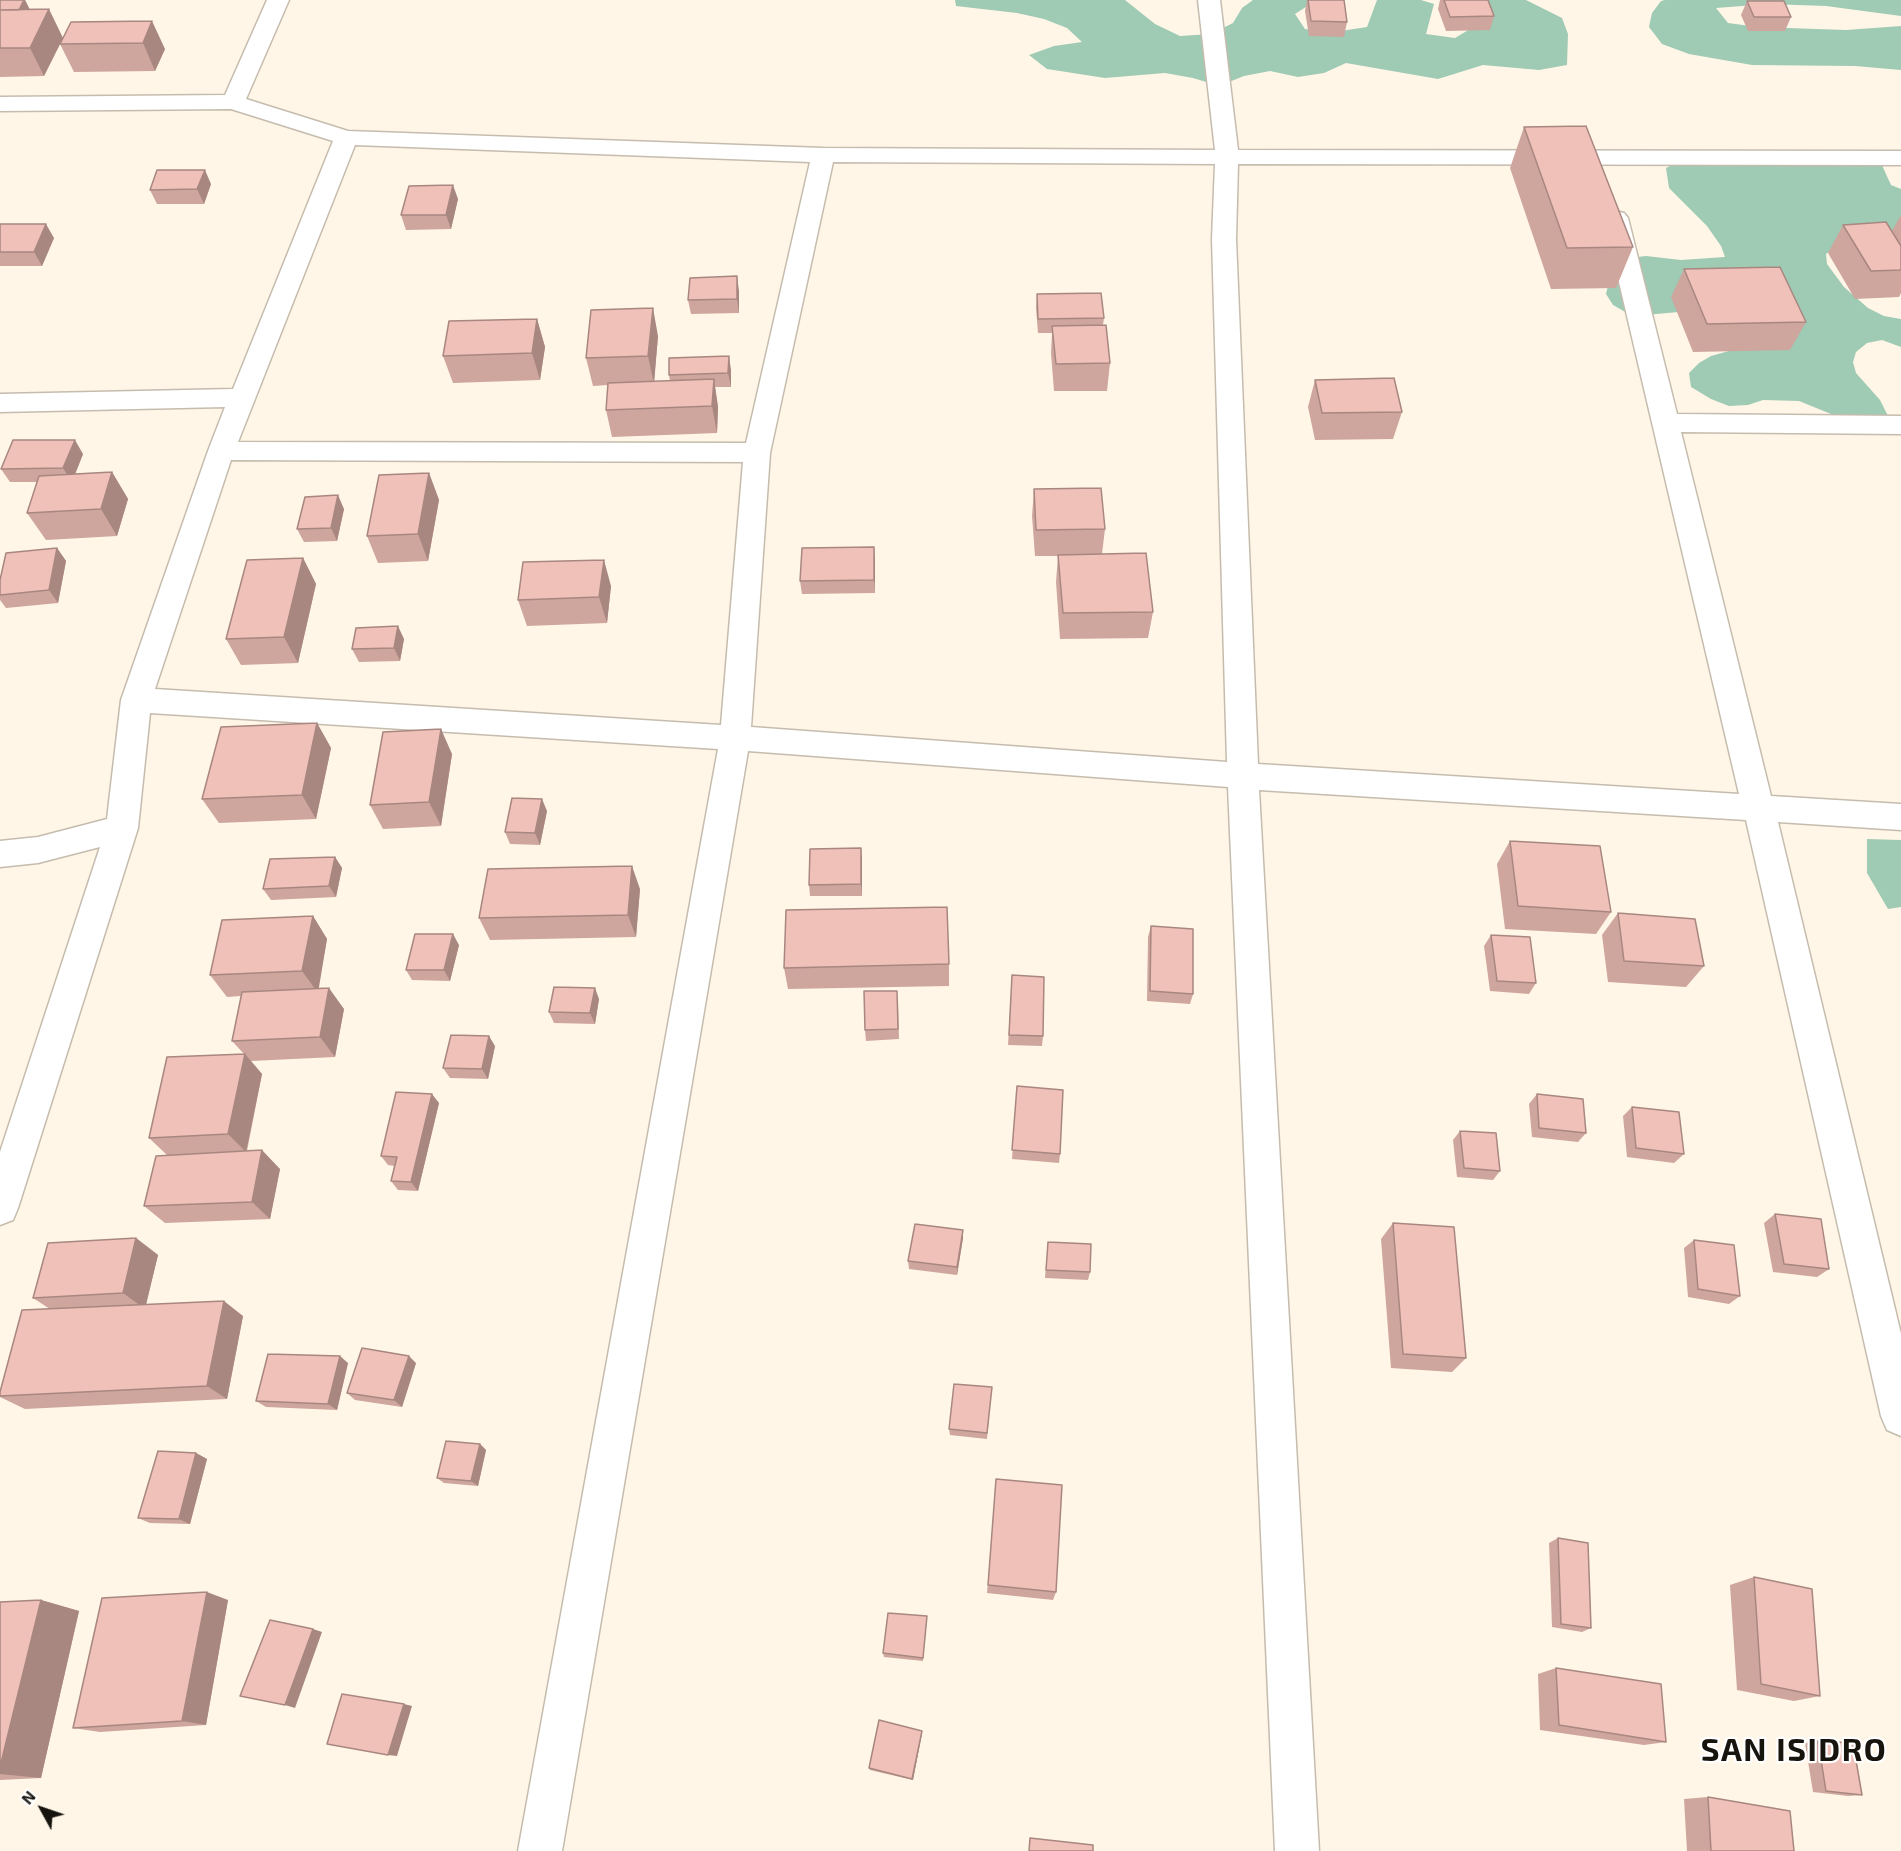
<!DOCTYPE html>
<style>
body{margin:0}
#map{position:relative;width:1901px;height:1851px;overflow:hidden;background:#fff6e7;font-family:"Exo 2",sans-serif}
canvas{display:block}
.north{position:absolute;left:12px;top:1779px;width:60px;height:60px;-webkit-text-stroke:4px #fff;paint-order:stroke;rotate:310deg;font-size:16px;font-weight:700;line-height:24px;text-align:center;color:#17140e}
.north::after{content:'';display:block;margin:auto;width:21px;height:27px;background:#17140e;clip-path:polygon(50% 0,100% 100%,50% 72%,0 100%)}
</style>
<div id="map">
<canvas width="1901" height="1851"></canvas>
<div class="north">N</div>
</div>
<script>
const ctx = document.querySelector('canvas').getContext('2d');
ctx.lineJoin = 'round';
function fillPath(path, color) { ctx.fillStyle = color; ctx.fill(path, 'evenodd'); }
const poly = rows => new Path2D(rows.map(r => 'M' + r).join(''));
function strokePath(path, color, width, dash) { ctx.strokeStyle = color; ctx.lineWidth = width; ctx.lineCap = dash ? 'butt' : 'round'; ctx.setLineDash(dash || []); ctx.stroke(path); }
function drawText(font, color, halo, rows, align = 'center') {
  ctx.font = font + ' "Exo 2",sans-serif'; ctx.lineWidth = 4.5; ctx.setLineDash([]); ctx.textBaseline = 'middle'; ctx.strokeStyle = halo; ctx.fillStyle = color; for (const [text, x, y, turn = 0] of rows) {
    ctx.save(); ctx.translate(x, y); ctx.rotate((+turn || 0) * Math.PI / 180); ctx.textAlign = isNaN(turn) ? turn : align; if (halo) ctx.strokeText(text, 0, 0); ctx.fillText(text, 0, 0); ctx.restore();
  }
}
const forest = poly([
 [955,0,1125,0,1155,24,1180,36,1211,34,1233,23,1242,8,1253,0,1331,0,1312,3,1295,14,1305,29,1334,32,1367,27,1377,0,1421,0,1434,4,1426,34,1455,38,1475,26,1463,0,1526,0,1562,18,1568,34,1567,65,1539,70,1483,65,1438,79,1346,63,1324,73,1298,77,1270,71,1244,76,1219,86,1193,78,1165,73,1105,78,1047,69,1029,55,1054,46,1082,42,1067,28,1044,19,1017,13,956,6],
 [1665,0,1901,0,1901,16,1826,6,1768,4,1716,8,1728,23,1758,27,1846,30,1901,26,1901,70,1855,66,1752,65,1689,54,1662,44,1649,27,1652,13,1661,1],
 [1834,150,1852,150,1868,155,1881,163,1891,185,1901,189,1901,242,1836,247,1826,254,1827,264,1844,287,1868,308,1884,316,1901,319,1901,347,1882,340,1867,343,1856,352,1853,362,1856,373,1880,400,1888,416,1836,416,1799,401,1763,400,1748,405,1729,406,1711,399,1691,387,1689,373,1699,363,1711,356,1775,338,1679,312,1645,315,1627,313,1613,305,1606,294,1611,273,1629,258,1646,256,1681,260,1725,257,1721,246,1707,226,1669,188,1666,168,1690,156],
 [1867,839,1901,840,1901,907,1888,909,1867,873]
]);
const street = poly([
 [267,0,289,0,246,99,348,131,823,148,1215,150,1198,0,1220,0,1238,150,1901,151,1901,165,1238,164,1236,239,1258,764,1739,794,1604,218,1608,213,1616,211,1624,213,1628,218,1677,414,1901,416,1901,434,1681,432,1771,796,1901,804,1901,830,1778,822,1901,1334,1901,1436,1887,1430,1881,1416,1746,820,1259,790,1319,1851,1275,1851,1228,787,748,751,562,1851,518,1851,718,749,150,713,138,828,18,1208,13,1220,0,1225,0,1152,100,847,38,863,0,867,0,841,38,837,107,819,121,700,208,451,225,407,0,412,0,394,233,389,333,141,231,109,0,111,0,97,225,95,267,0],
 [355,145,810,162,746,443,238,442,355,145],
 [833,162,1215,164,1212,239,1227,762,751,727,770,453,833,162],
 [231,460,743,462,721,725,155,689,231,460]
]);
const wall = poly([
 [0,0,25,0,30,10,63,38,44,76,0,77],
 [1307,0,1344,0,1347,22,1344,37,1309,36,1305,11],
 [1440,0,1488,0,1494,16,1490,30,1446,31,1438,9],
 [1747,1,1791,17,1785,31,1748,31,1741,15],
 [71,22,165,49,155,71,74,72,60,44],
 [1524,127,1633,247,1616,288,1551,289,1510,168],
 [211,184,204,204,157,204,150,190],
 [458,199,451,229,406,230,401,215],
 [1901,215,1901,293,1899,297,1855,299,1828,253,1843,225,1892,231],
 [0,224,54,238,42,266,0,266],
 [1684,269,1806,322,1790,350,1693,352,1671,297],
 [739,291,739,313,691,314,688,300],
 [1037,294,1104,318,1103,325,1110,363,1107,391,1054,391,1051,353,1052,333,1038,333,1036,308],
 [537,319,545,347,540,380,453,383,443,356],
 [658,336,654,381,670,381,669,375,731,370,731,387,715,387,718,407,717,433,612,437,606,410,608,385,593,386,586,358],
 [1315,380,1402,412,1393,439,1315,440,1308,407],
 [83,454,75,474,112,472,128,499,117,536,46,540,27,513,37,482,10,482,1,469],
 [429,473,439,500,428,561,378,563,367,536],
 [1034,489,1105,529,1102,554,1153,612,1148,638,1060,639,1056,582,1058,556,1035,556,1032,516],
 [344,509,337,541,304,542,297,529],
 [874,547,875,593,802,594,800,581],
 [57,548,66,561,58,603,6,608,0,600,0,580],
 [303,558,316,584,298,663,241,665,226,639],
 [611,586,607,623,527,626,518,600],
 [404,639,400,661,359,662,352,649],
 [317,723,331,748,316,819,219,823,202,799],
 [452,754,441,826,383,829,370,805],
 [547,811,540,845,510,844,505,832],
 [1510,841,1611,912,1596,934,1505,929,1497,864],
 [335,857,342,868,336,897,271,900,263,889],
 [862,859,862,896,810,896,809,885],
 [640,889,636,937,490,940,479,918],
 [1618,913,1704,966,1686,987,1608,982,1602,935],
 [313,916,327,939,318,988,344,1009,335,1057,251,1061,262,1074,247,1151,280,1169,270,1219,165,1223,144,1206,167,1155,149,1138,244,1054,232,1041,241,996,227,997,210,975],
 [1151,926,1193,994,1190,1004,1147,1001,1148,937],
 [1491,935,1536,983,1529,994,1490,991,1484,946],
 [459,945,450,981,412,980,406,970],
 [949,964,949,986,788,989,784,968],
 [1012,975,1043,1036,1042,1046,1008,1045],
 [599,999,595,1024,554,1023,549,1012],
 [898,1001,899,1039,866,1041,865,1030],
 [495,1046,488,1079,450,1078,443,1068],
 [1017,1086,1060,1154,1059,1163,1012,1159],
 [1537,1094,1586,1133,1578,1142,1532,1137,1529,1104],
 [439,1103,418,1191,398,1190,391,1181,394,1166,388,1165,381,1156],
 [1632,1107,1684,1154,1674,1163,1627,1157,1623,1116],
 [1460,1131,1500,1171,1493,1180,1457,1177,1453,1140],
 [1775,1214,1829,1269,1817,1277,1773,1272,1764,1223],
 [1393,1223,1466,1358,1452,1372,1391,1368,1381,1239],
 [136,1238,158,1255,146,1304,243,1316,227,1399,25,1409,0,1397,0,1392,50,1309,33,1298],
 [963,1238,957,1275,909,1269,908,1261],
 [1694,1240,1740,1296,1729,1304,1688,1297,1684,1248],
 [1048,1242,1090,1272,1088,1280,1045,1278],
 [348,1363,337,1410,266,1407,256,1401],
 [416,1363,402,1407,355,1400,347,1393],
 [992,1387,987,1439,950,1435,949,1429],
 [480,1444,486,1450,478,1486,444,1483,437,1478],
 [196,1453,207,1459,190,1524,150,1523,138,1518],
 [996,1479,1056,1592,1053,1600,987,1593],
 [1558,1538,1591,1628,1582,1632,1552,1627,1549,1543],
 [1754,1577,1820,1696,1794,1701,1737,1690,1730,1585],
 [41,1600,79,1611,41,1778,0,1780,0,1602],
 [228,1600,206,1725,100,1732,73,1728],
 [927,1616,923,1661,884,1657,883,1653],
 [1556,1668,1666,1742,1644,1745,1540,1730,1538,1674],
 [922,1731,922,1733,913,1780,870,1770,869,1768],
 [1818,1741,1862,1795,1848,1796,1813,1792,1805,1743],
 [1708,1797,1794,1851,1687,1851,1684,1799]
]);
const shadedWall = poly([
 [24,0,25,0,32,14,17,13],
 [49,9,63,38,44,76,30,48],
 [152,21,165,49,155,71,143,43],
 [205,170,211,184,204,204,197,189],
 [453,185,458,199,451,229,446,215],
 [46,224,54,238,42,266,34,252],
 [737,276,739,291,739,313,737,299],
 [653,308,658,336,654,384,648,356],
 [537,319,545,347,540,380,532,353],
 [729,356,731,370,731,387,728,373],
 [714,379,718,407,717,433,712,406],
 [75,440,83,454,72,482,63,468],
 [112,472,128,499,117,536,101,509],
 [429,473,439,500,428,561,418,534],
 [338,495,344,509,337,541,331,528],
 [874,547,875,560,875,593,874,580],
 [57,548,66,561,58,603,49,590],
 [303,558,316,584,298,663,284,637],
 [604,560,611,586,607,623,599,597],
 [398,626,404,639,400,661,394,648],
 [317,723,331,748,316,819,302,795],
 [441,729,452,754,441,826,429,802],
 [542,799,547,811,540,845,535,833],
 [861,848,862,859,862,896,861,884],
 [335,857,342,868,336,897,329,886],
 [632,866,640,889,636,937,628,915],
 [313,916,327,939,318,993,302,971],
 [453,934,459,945,450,981,444,970],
 [329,988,344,1009,335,1057,320,1037],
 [595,988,599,999,595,1024,590,1013],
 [489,1036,495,1046,488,1079,482,1069],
 [245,1054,262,1074,246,1152,228,1134],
 [432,1094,439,1103,418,1191,411,1182],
 [262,1150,280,1169,270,1219,252,1202],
 [963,1230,963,1238,957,1275,957,1267],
 [136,1238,158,1255,145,1309,123,1293],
 [224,1301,243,1316,227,1399,207,1386],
 [340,1356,348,1363,337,1410,328,1404],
 [409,1356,416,1363,402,1407,394,1400],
 [480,1444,486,1450,478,1486,471,1481],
 [196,1453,207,1459,190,1524,179,1519],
 [207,1592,228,1600,206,1725,182,1721],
 [41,1600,79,1611,41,1778,0,1774,0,1767],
 [313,1629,322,1632,295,1708,285,1705],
 [404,1704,412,1706,397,1756,388,1755],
 [922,1731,922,1733,913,1780,912,1779]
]);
const building = poly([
 [0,0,24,0,19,10,0,10,0,0],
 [1308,0,1344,0,1347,22,1311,21,1308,0],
 [1444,0,1488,0,1494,16,1450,17,1444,0],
 [1747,1,1784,1,1791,17,1754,17,1747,1],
 [49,9,30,48,0,48,0,10,49,9],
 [152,21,143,43,60,44,71,22,152,21],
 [1586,126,1633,247,1567,248,1524,127,1586,126],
 [157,170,205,170,197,189,150,190,157,170],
 [453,185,446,215,401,215,409,186,453,185],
 [1886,222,1901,246,1901,270,1871,271,1843,225,1886,222],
 [0,224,46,224,34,252,0,252,0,224],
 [1780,267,1806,322,1707,324,1684,269,1780,267],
 [737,276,737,299,688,300,690,278,737,276],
 [1101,293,1104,318,1038,319,1037,294,1101,293],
 [653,308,648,356,586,358,591,310,653,308],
 [537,319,532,353,443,356,449,321,537,319],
 [1106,325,1110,363,1056,364,1052,326,1106,325],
 [729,356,728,373,669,375,669,358,729,356],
 [1394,378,1402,412,1322,413,1315,380,1394,378],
 [714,379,712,406,606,410,608,383,714,379],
 [13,440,75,440,63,468,1,469,13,440],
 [112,472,101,509,27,513,39,476,112,472],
 [429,473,418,534,367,536,379,475,429,473],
 [1101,488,1105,529,1036,530,1034,489,1101,488],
 [338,495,331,528,297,529,305,497,338,495],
 [874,547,874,580,800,581,802,548,874,547],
 [57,548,49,590,0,595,0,580,6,553,57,548],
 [1146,553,1153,612,1063,613,1058,555,1146,553],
 [303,558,284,637,226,639,247,560,303,558],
 [604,560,599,597,518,600,523,562,604,560],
 [398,626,394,648,352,649,356,628,398,626],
 [317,723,302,795,202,799,221,727,317,723],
 [441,729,429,802,370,805,383,732,441,729],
 [512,798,542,799,535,833,505,832,512,798],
 [1510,841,1600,846,1611,912,1518,906,1510,841],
 [861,848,861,884,809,885,810,849,861,848],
 [335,857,329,886,263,889,270,859,335,857],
 [632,866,628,915,479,918,488,869,632,866],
 [947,907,949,964,784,968,786,910,947,907],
 [1618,913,1695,919,1704,966,1624,961,1618,913],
 [313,916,302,971,210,975,222,920,313,916],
 [1151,926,1193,929,1193,994,1150,991,1151,926],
 [415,934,453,934,444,970,406,970,415,934],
 [1491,935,1530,937,1536,983,1497,981,1491,935],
 [1012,975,1044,977,1043,1036,1009,1035,1012,975],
 [554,987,595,988,590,1013,549,1012,554,987],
 [329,988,320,1037,232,1041,242,992,329,988],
 [864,991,897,991,898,1029,865,1030,864,991],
 [451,1035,489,1036,482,1069,443,1068,451,1035],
 [245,1054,228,1134,149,1138,167,1057,245,1054],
 [1017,1086,1063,1090,1060,1154,1012,1150,1017,1086],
 [396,1092,432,1094,411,1182,391,1181,397,1157,381,1156,396,1092],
 [1537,1094,1583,1099,1586,1133,1539,1128,1537,1094],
 [1632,1107,1679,1112,1684,1154,1636,1148,1632,1107],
 [1460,1131,1496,1133,1500,1171,1464,1168,1460,1131],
 [262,1150,252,1202,144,1206,156,1156,262,1150],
 [1775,1214,1821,1219,1829,1269,1784,1264,1775,1214],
 [1393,1223,1454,1227,1466,1358,1403,1354,1393,1223],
 [915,1224,963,1230,957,1267,908,1261,915,1224],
 [136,1238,123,1293,33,1298,48,1243,136,1238],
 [1694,1240,1734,1245,1740,1296,1698,1289,1694,1240],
 [1048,1242,1091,1244,1090,1272,1046,1270,1048,1242],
 [224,1301,207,1386,0,1396,0,1392,22,1310,224,1301],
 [362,1348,409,1356,394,1400,347,1393,362,1348],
 [268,1354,340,1356,328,1404,256,1401,268,1354],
 [954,1384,992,1387,987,1433,949,1429,954,1384],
 [446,1441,480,1444,471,1481,437,1478,446,1441],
 [158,1451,196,1453,179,1519,138,1518,158,1451],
 [996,1479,1062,1485,1056,1592,988,1585,996,1479],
 [1558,1538,1588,1543,1591,1628,1561,1624,1558,1538],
 [1754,1577,1812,1589,1820,1696,1761,1684,1754,1577],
 [207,1592,182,1721,73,1728,102,1598,207,1592],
 [41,1600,0,1767,0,1602,41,1600],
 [888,1613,927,1616,923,1658,883,1653,888,1613],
 [270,1620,313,1629,285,1705,240,1696,270,1620],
 [1556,1668,1661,1684,1666,1742,1559,1725,1556,1668],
 [342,1694,404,1704,388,1755,327,1744,342,1694],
 [879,1720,922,1731,912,1779,869,1768,879,1720],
 [1818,1741,1853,1743,1862,1795,1826,1791,1818,1741],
 [1708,1797,1790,1811,1794,1851,1711,1851,1708,1797],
 [1030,1838,1093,1845,1093,1851,1029,1851,1030,1838]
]);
const nearDistrictnames = [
 ["SAN ISIDRO",1794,1750]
];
fillPath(forest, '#9fcab4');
strokePath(street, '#c5bcae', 3);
fillPath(street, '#fff');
fillPath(wall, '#cea69e');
fillPath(shadedWall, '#a88781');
fillPath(building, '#f0c1b8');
strokePath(building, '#a88781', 1.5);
ctx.letterSpacing = '1.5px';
drawText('bold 32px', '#17140e', '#fff', nearDistrictnames);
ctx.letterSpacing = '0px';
</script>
